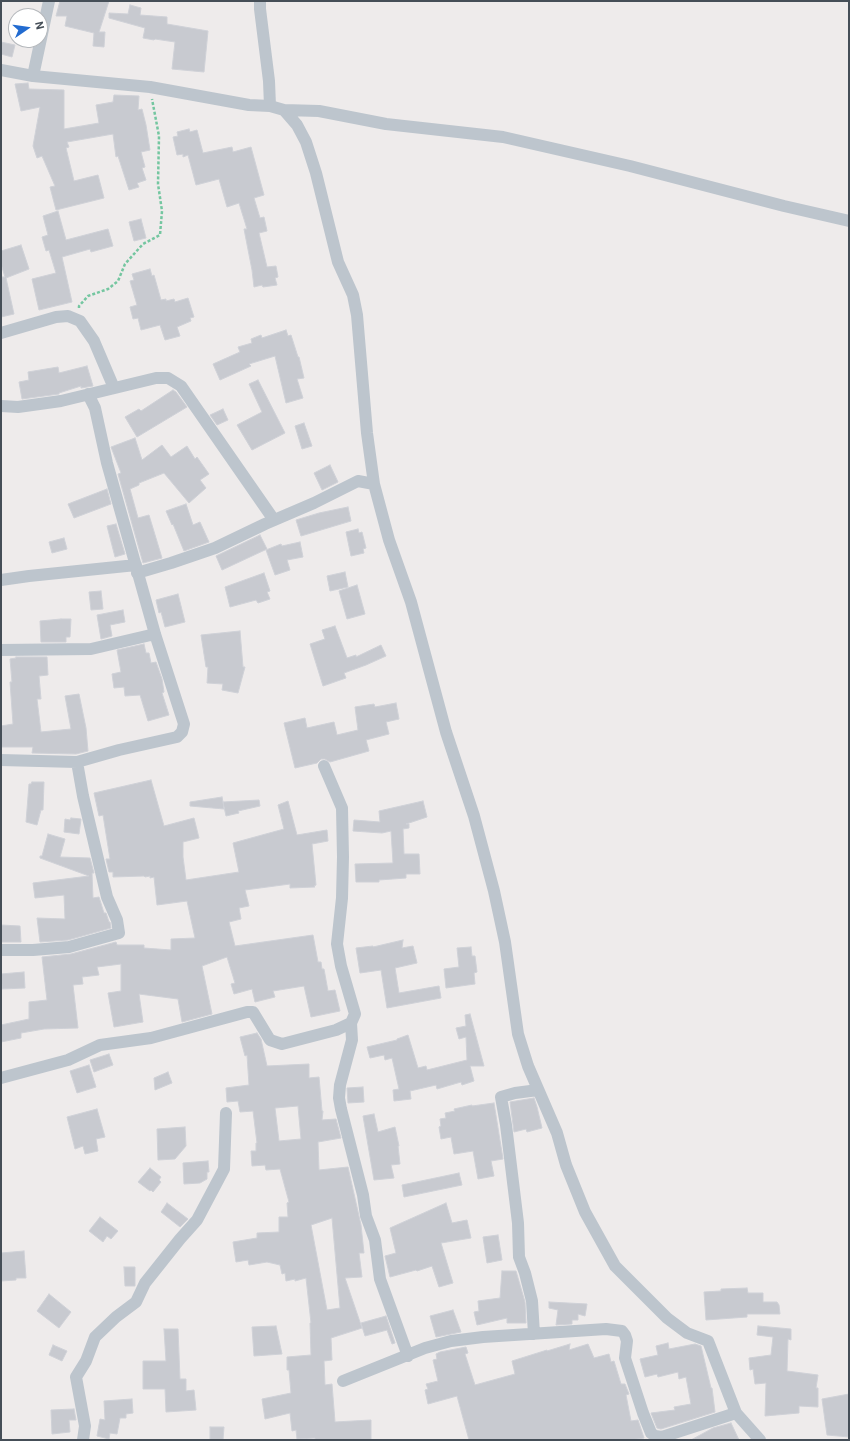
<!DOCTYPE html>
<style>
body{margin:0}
#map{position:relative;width:850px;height:1441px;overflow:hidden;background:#eeebeb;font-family:Roboto,sans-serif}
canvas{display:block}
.frame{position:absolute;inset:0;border:2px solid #454e57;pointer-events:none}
.north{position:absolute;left:8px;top:8px;width:40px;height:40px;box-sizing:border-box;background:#fff;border:1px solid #b5b8bc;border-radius:50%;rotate:77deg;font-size:11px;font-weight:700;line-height:16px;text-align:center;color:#454e57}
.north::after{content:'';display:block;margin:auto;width:14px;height:18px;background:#226bd0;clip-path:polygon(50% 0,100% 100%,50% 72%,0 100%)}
</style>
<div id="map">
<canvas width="850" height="1441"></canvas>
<div class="frame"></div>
<div class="north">N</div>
</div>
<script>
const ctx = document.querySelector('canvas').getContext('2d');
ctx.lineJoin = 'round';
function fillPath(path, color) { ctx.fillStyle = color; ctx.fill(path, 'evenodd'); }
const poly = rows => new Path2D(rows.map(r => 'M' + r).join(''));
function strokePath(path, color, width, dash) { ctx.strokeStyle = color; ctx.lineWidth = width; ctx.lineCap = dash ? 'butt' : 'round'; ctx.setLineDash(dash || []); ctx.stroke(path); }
const building = poly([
 [60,1,109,1,99,32,105,32,104,47,93,46,94,33,65,26,67,16,56,16,60,1],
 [130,5,141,8,140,15,167,17,167,24,208,31,204,72,172,69,175,42,155,39,154,40,143,38,145,28,109,18,109,13,128,14,130,5],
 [1,42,15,45,12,57,1,54,1,42],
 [28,83,29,89,64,90,64,129,99,123,96,105,113,102,114,95,139,96,138,110,142,109,146,125,150,150,141,152,145,167,142,168,146,180,137,183,139,187,129,190,118,156,116,157,113,134,67,142,69,147,66,148,74,181,98,175,104,198,56,210,50,187,55,186,42,156,37,158,33,146,40,107,21,111,15,84,28,83],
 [189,129,190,132,197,130,203,153,232,147,233,152,251,147,264,195,254,198,260,218,264,217,267,231,259,233,267,267,276,266,278,277,275,278,277,285,263,287,262,285,254,287,252,270,244,229,247,229,239,203,227,207,219,179,196,185,188,155,183,157,183,154,177,155,173,137,178,136,177,132,189,129],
 [58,211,66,240,108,229,113,246,91,252,90,249,62,257,72,302,39,310,32,279,56,273,49,250,46,251,42,237,48,235,43,216,58,211],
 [141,219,146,238,134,241,129,222,141,219],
 [21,245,29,269,6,278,14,314,1,317,1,277,5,277,1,264,1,251,21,245],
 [150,269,152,276,154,275,161,300,166,299,166,301,174,299,175,302,188,298,194,317,190,318,191,321,177,327,180,336,165,340,160,325,141,330,138,318,133,319,130,307,137,305,130,281,134,280,132,274,150,269],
 [286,330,288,336,291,335,298,357,299,357,304,378,297,379,303,398,286,403,275,356,249,364,251,366,220,380,213,364,240,352,238,347,252,343,251,339,261,335,262,338,286,330],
 [87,366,93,386,81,388,81,386,59,393,59,394,22,399,19,382,29,380,28,372,58,367,59,373,87,366],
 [258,380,285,433,252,450,237,425,262,412,249,384,258,380],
 [173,390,176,392,187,407,137,437,125,417,139,409,141,411,173,390],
 [223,409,228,420,217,425,210,415,223,409],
 [304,423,312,446,302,449,295,426,304,423],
 [135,438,142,460,162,445,171,457,187,446,195,459,197,457,209,474,200,480,206,488,189,503,164,473,139,483,139,485,130,489,138,518,149,515,162,558,143,563,118,474,121,473,111,447,135,438],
 [330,465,338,482,322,490,314,473,330,465],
 [107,489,111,504,74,518,68,504,107,489],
 [186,504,193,525,200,522,209,542,184,551,173,524,172,525,166,511,186,504],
 [348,507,351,521,301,536,296,520,319,513,348,507],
 [116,524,125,554,115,557,107,526,116,524],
 [358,529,359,533,362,532,366,548,363,549,364,553,351,556,346,532,358,529],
 [260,535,267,549,222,570,216,556,260,535],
 [64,538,67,549,52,553,49,542,64,538],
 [300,542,303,557,287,560,290,570,275,575,266,550,281,544,282,546,300,542],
 [345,572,348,587,330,591,327,576,345,572],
 [264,573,270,591,267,592,270,599,258,603,256,600,230,607,225,587,264,573],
 [357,585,365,614,347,619,339,591,357,585],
 [101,591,103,609,91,610,89,592,101,591],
 [178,594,185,622,165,627,161,612,159,613,156,600,178,594],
 [123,610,125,622,110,625,112,636,101,639,97,615,123,610],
 [61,619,71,619,70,637,66,637,66,642,41,642,40,621,61,619],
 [335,626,347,658,356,655,356,657,381,645,386,656,366,665,344,673,346,678,323,686,310,644,325,639,322,630,335,626],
 [240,631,243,667,245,667,238,693,222,690,223,684,207,683,208,667,206,667,201,635,240,631],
 [144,644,146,653,149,653,151,663,156,662,162,679,164,692,162,693,169,715,148,721,140,695,125,696,124,687,114,688,112,674,121,672,117,650,144,644],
 [16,657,47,657,48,675,39,676,41,699,37,699,41,732,71,729,65,696,79,694,86,728,88,751,76,754,32,753,33,747,1,747,1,726,13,724,10,682,12,682,10,659,16,658,16,657],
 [396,703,399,719,386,722,389,734,366,740,369,751,330,762,325,759,321,759,317,763,295,768,284,723,305,718,307,728,334,722,337,735,358,730,355,707,374,704,375,707,396,703],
 [151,780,164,826,194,818,199,838,183,842,183,857,186,880,239,872,233,843,284,829,278,805,288,801,297,835,327,830,328,841,312,844,316,885,314,886,315,887,290,888,290,884,245,890,249,906,239,908,241,919,229,922,235,946,313,935,318,962,321,962,322,969,324,969,328,991,335,990,340,1011,311,1017,304,986,273,991,275,997,255,1002,252,989,234,994,231,984,235,983,227,957,202,966,212,1014,182,1022,178,999,139,994,143,1022,114,1027,108,993,121,991,121,964,97,967,99,975,82,977,83,984,73,985,78,1028,44,1029,21,1033,21,1038,1,1042,1,1025,29,1019,29,1002,47,1000,42,957,71,954,116,942,117,945,144,945,144,948,171,950,171,939,195,938,187,901,157,905,154,877,150,878,150,876,145,877,144,876,113,877,113,872,109,872,106,859,110,859,103,815,99,816,94,793,151,780],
 [32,782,44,782,43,810,41,810,37,825,26,822,29,784,31,784,32,782],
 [222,797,223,802,259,800,260,806,238,811,239,813,226,816,223,802,224,809,190,806,190,802,222,797],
 [423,801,427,817,406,824,409,824,409,828,403,829,404,854,419,854,420,874,406,874,406,878,379,880,379,882,356,882,355,864,393,863,391,831,382,833,353,831,354,820,380,822,379,811,423,801],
 [71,818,81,819,79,834,64,832,65,819,70,820,71,818],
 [48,834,65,839,60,857,90,858,94,873,92,873,93,898,99,897,104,913,106,913,109,922,110,922,111,928,68,940,40,942,37,918,65,919,64,895,35,898,33,883,89,876,40,858,40,856,42,856,48,834],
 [1,925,20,926,21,942,1,942,1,925],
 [403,940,402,948,413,946,417,963,395,968,399,993,439,986,441,998,387,1008,381,970,360,973,356,948,373,946,373,947,403,940],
 [471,947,472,956,475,956,477,972,474,973,475,984,446,988,444,969,459,967,457,948,471,947],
 [24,972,25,988,2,989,1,974,24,972],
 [470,1014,484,1066,470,1066,474,1081,462,1085,461,1082,437,1089,436,1085,410,1091,411,1099,394,1101,393,1090,399,1089,392,1058,385,1060,384,1055,370,1058,367,1047,397,1040,397,1039,408,1035,418,1068,426,1066,427,1070,467,1060,466,1037,459,1039,456,1028,466,1026,465,1015,470,1014],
 [257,1033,261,1039,267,1066,309,1064,309,1078,319,1077,322,1111,323,1111,322,1120,336,1119,341,1138,318,1142,319,1170,348,1167,361,1225,364,1253,359,1253,362,1277,345,1278,362,1328,331,1338,332,1360,324,1361,325,1385,332,1384,335,1422,371,1420,371,1440,315,1440,315,1438,297,1439,296,1430,292,1431,290,1413,265,1419,262,1399,291,1393,289,1370,287,1370,287,1357,311,1355,310,1323,311,1323,306,1278,295,1281,295,1279,286,1281,285,1273,282,1274,280,1265,267,1262,249,1265,248,1260,236,1262,233,1242,257,1238,257,1233,279,1232,279,1217,288,1217,287,1203,289,1202,280,1169,266,1170,265,1165,252,1166,251,1151,256,1151,256,1143,257,1143,253,1111,240,1112,238,1101,227,1102,226,1088,249,1085,247,1055,245,1056,240,1037,257,1033],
 [298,1106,301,1139,279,1141,275,1108,298,1106],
 [332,1218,340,1308,327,1310,311,1225,332,1218],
 [109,1054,113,1065,94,1072,90,1060,109,1054],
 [89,1065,96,1087,77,1093,70,1071,89,1065],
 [168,1072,172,1083,155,1090,154,1078,168,1072],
 [363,1087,364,1102,348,1103,347,1088,363,1087],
 [534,1098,537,1107,542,1128,527,1132,526,1129,514,1132,510,1102,534,1098],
 [494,1103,503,1159,491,1161,494,1176,478,1179,473,1151,454,1154,451,1137,441,1139,439,1127,441,1126,440,1119,446,1118,445,1113,455,1111,454,1109,472,1105,472,1106,494,1103],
 [97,1109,105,1137,96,1139,98,1151,85,1154,83,1146,75,1149,67,1117,97,1109],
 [374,1114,378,1132,395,1127,399,1146,398,1146,400,1164,391,1165,394,1178,374,1180,363,1116,374,1114],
 [185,1127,186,1146,175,1159,158,1160,157,1129,185,1127],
 [208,1161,209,1172,207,1172,207,1179,200,1183,184,1184,183,1163,208,1161],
 [150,1168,161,1177,159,1180,161,1182,153,1192,151,1190,150,1191,138,1182,150,1168],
 [459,1173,462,1185,404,1197,402,1185,459,1173],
 [167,1203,188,1219,180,1227,161,1212,167,1203],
 [446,1203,452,1223,467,1220,471,1238,441,1243,453,1283,439,1287,432,1266,417,1271,416,1270,390,1277,385,1256,396,1253,390,1228,446,1203],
 [100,1217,118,1231,111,1239,107,1236,103,1242,89,1231,100,1217],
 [498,1235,502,1260,487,1263,483,1237,498,1235],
 [24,1251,26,1278,16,1278,16,1280,1,1281,1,1253,24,1251],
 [124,1267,135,1267,135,1286,125,1286,124,1267],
 [502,1271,516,1271,525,1302,526,1323,507,1323,507,1318,477,1325,474,1312,479,1311,478,1301,500,1298,502,1271],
 [747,1288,748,1293,763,1293,763,1302,777,1302,779,1305,780,1314,747,1314,747,1317,706,1320,704,1292,721,1291,721,1289,747,1288],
 [49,1294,71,1312,59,1328,37,1311,49,1294],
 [549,1302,587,1304,585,1316,578,1314,578,1320,572,1320,572,1324,556,1325,558,1310,549,1308,549,1302],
 [453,1310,461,1332,436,1337,430,1316,453,1310],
 [386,1316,395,1343,392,1344,387,1330,365,1336,361,1323,386,1316],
 [276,1326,282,1354,254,1356,252,1327,276,1326],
 [758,1326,791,1329,791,1340,788,1339,787,1371,818,1375,816,1388,818,1388,818,1407,799,1406,799,1413,765,1416,766,1383,755,1384,753,1369,750,1370,749,1358,771,1355,773,1337,757,1335,758,1326],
 [164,1329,178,1329,180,1379,186,1379,186,1391,194,1390,196,1410,166,1412,165,1389,143,1389,143,1361,166,1361,164,1329],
 [668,1343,669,1349,695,1344,701,1346,711,1388,712,1388,715,1412,661,1429,657,1428,651,1413,675,1410,674,1407,691,1404,686,1377,679,1379,678,1372,658,1377,657,1374,645,1377,640,1359,658,1355,656,1346,668,1343],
 [570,1344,569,1350,588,1344,594,1358,609,1354,611,1362,614,1361,621,1384,625,1384,629,1394,626,1395,631,1421,638,1420,644,1438,631,1440,469,1440,457,1396,428,1404,425,1390,428,1389,426,1384,438,1381,433,1360,437,1359,436,1354,440,1352,466,1347,468,1353,465,1354,475,1385,515,1374,512,1361,547,1350,547,1351,570,1344],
 [53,1345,67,1351,62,1361,49,1355,53,1345],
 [849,1394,849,1437,827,1435,822,1399,849,1394],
 [132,1399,133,1413,126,1414,126,1418,120,1418,117,1434,110,1433,109,1439,97,1436,100,1419,105,1420,104,1401,132,1399],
 [74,1409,76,1420,69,1420,70,1432,52,1434,51,1410,74,1409],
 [731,1423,739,1440,691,1440,713,1428,731,1423],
 [210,1427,224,1427,223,1440,210,1440,210,1427]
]);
const path = poly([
 [79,308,79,306,88,296,108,289,118,281,125,264,143,244,160,235,162,211,158,184,159,136,152,99]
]);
const minor = poly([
 [260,1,260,9,269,81,270,106],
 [1,70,33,76,150,87,249,105,270,106,284,110,319,111,386,124,503,137,630,166,784,206,849,221],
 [33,76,49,1],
 [284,110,297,125,306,142,316,173,338,262,353,295,357,315,367,433,374,484,389,540,411,602,446,732,474,816,494,891,505,942,518,1034,528,1066,557,1133,566,1165,585,1212,615,1266,667,1318,687,1333,708,1341,736,1413,760,1440],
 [1,333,56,317,68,316,80,321,94,341,114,388],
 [1,406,18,407,61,401,156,378,168,378,181,386,274,520],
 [137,573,171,563,215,548,265,524,314,503,358,481,374,484],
 [1,580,29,576,136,565],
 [1,650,91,649,155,634],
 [1,760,77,762,119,750,177,737,182,732,184,724,155,634,107,463,95,408,88,394],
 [1,950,33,950,69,947,119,933,117,920,107,897,83,796,77,762],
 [351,1023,352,1040,340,1085,339,1098,341,1109,363,1195,366,1216,375,1240,380,1279,408,1356],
 [1,1078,68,1060,100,1045,151,1038,247,1012,253,1012,270,1040,282,1044,336,1030,351,1023,355,1014,341,966,337,944,342,898,343,857,342,808,324,766],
 [534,1334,532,1301,525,1273,519,1257,518,1223,506,1125,501,1097,515,1093,538,1090],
 [343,1381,425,1348,451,1341,483,1337,606,1329,622,1331,625,1335,627,1341,625,1358,643,1413,651,1433,655,1436,662,1437,736,1413],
 [83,1440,85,1426,76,1377,86,1361,95,1337,116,1317,136,1302,145,1283,180,1239,197,1220,224,1169,226,1113]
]);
fillPath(building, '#c8cad0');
strokePath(building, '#cfd1d7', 1);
strokePath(path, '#74c6a0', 2.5, [3, 2]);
strokePath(minor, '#bdc5cd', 12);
</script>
